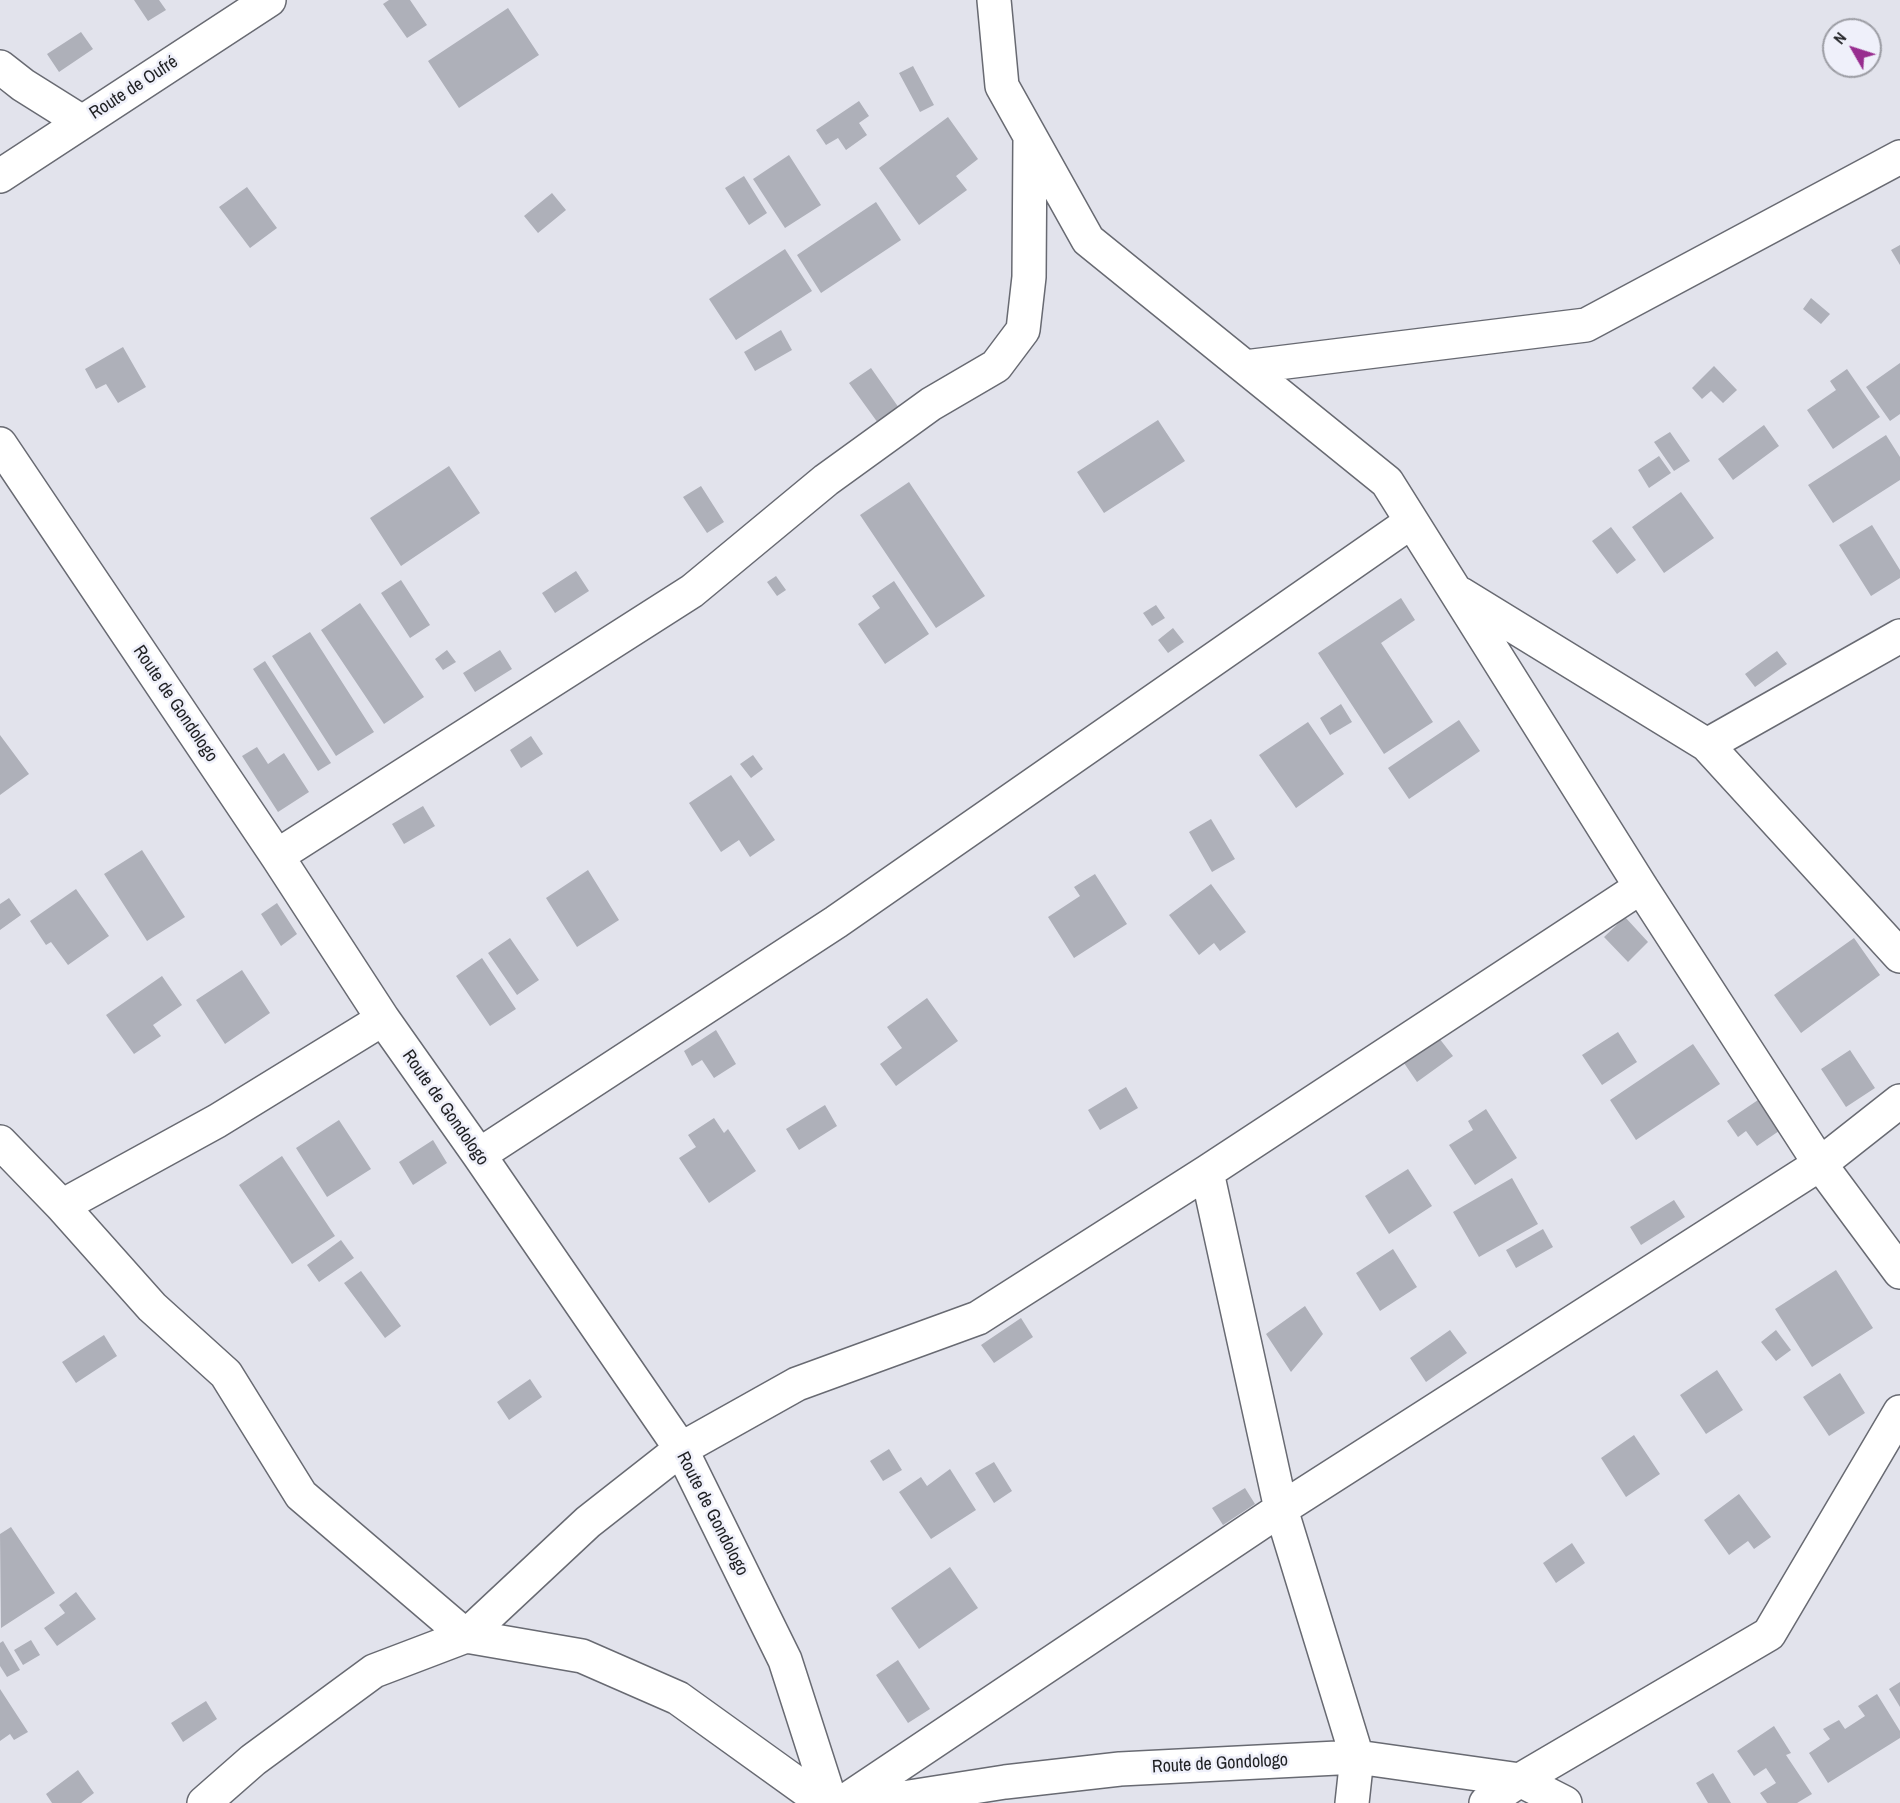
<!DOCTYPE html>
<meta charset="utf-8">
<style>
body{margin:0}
#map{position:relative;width:1900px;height:1803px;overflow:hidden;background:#e2e3ec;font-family:"Archivo Narrow",sans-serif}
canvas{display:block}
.north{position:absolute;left:1822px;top:18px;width:60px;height:60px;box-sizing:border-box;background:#eff0fa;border:2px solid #9c9da4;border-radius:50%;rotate:309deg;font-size:16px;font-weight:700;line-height:24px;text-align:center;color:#1f2023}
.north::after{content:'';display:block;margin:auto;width:21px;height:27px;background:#982d8f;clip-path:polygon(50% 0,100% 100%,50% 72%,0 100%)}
</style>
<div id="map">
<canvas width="1900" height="1803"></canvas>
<div class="north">N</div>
</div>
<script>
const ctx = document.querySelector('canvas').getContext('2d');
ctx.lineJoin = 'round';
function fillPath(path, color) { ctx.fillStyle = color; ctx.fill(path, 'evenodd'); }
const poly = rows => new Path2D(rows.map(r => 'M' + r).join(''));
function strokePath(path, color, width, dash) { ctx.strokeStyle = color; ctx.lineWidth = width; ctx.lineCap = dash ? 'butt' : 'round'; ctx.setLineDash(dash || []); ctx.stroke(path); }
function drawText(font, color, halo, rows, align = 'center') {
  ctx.font = font + ' "Archivo Narrow",sans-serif'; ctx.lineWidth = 5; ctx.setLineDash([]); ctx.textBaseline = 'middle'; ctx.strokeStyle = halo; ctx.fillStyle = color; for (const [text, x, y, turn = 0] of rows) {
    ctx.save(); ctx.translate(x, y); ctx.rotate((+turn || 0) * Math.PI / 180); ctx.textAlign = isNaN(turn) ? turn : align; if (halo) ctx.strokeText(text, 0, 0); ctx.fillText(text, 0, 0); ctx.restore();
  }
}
const building = poly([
 [134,0,159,0,166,10,148,21],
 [389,0,410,0,427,25,407,38,383,4],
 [508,8,539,55,459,108,428,61],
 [81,32,93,49,59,72,47,54],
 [913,66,934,105,920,112,899,73],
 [859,101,869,116,859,123,867,135,846,150,838,138,826,145,816,130],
 [948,117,978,159,956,176,967,190,919,225,879,168],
 [789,155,821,205,785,228,753,179],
 [744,176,767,213,749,225,725,188],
 [247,187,277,228,250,248,219,207],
 [552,193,566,210,538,233,524,216],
 [876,202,901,240,821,293,797,255],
 [1900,245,1900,265,1891,250],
 [785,249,812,291,736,340,709,299],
 [1811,298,1830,314,1821,324,1803,309],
 [781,330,792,350,755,371,744,352],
 [123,347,146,387,118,403,106,384,96,389,85,369],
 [1900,363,1900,414,1890,421,1866,387],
 [1714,366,1737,390,1723,403,1711,391,1702,399,1692,388],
 [871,368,899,408,878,423,849,383],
 [1847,369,1880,417,1833,449,1807,410,1836,390,1830,381],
 [1158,420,1185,461,1104,513,1077,472],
 [1764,425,1779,446,1733,480,1718,459],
 [1670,432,1690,461,1674,471,1654,442],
 [1886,435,1900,457,1900,480,1833,523,1808,485],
 [1659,456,1671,473,1649,488,1638,470],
 [449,466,480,513,401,566,370,518],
 [909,482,985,596,936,628,860,515],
 [701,486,724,522,707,533,683,497],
 [1681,492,1714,538,1664,573,1632,527],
 [1872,525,1900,570,1900,578,1871,596,1839,545],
 [1611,527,1636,560,1617,574,1592,541],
 [576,571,589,591,555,613,542,593],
 [776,576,786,590,777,596,767,582],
 [401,580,430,625,410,638,381,593],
 [894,581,929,634,885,664,858,624,880,608,872,596],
 [1401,598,1415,620,1381,643,1433,722,1384,754,1318,653],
 [360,603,424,697,384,724,321,630],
 [1156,605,1165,618,1152,626,1143,613],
 [1173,628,1184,642,1168,653,1158,640],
 [310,632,374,732,336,756,272,656],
 [447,650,456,662,443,670,435,659],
 [500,650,512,669,475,692,463,673],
 [1777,651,1787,664,1755,687,1745,674],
 [265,661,331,763,318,771,253,669],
 [1341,704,1352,722,1330,735,1320,718],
 [1459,720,1480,751,1409,799,1388,768],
 [1308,722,1344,774,1296,808,1259,755],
 [0,735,29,774,0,795],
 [531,736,543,754,521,768,510,750],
 [257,747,268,764,284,753,309,792,278,812,242,756],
 [753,755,763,769,751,778,740,764],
 [731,775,775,840,750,857,739,840,721,852,689,803],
 [423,806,435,826,404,844,392,824],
 [1211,819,1235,859,1212,872,1189,832],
 [142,850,185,917,147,941,104,874],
 [588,870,619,920,577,947,546,898],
 [1095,874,1127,924,1074,958,1048,917,1080,896,1074,887],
 [1211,884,1246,932,1220,951,1214,943,1199,955,1169,915],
 [76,889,109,936,68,965,51,942,46,945,30,921],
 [9,898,21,915,0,930,0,904],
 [277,903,297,934,281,946,261,914],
 [1625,917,1648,942,1628,962,1604,937],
 [510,938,539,980,517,995,488,953],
 [1854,938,1880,975,1801,1033,1774,995],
 [482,958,516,1009,490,1026,456,976],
 [242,970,270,1013,225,1044,196,1000],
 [162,976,182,1005,153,1025,161,1036,134,1054,106,1015],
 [927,998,958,1041,896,1086,880,1064,902,1048,887,1027],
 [716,1030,736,1064,714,1078,702,1060,692,1066,684,1051],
 [1618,1032,1637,1062,1602,1085,1582,1055],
 [1439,1038,1453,1056,1417,1082,1404,1063],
 [1693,1044,1720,1084,1636,1140,1610,1100],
 [1850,1050,1875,1088,1846,1107,1821,1069],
 [1126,1087,1138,1108,1100,1130,1088,1110],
 [1758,1100,1779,1131,1757,1146,1746,1131,1738,1137,1727,1121],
 [825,1105,837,1126,799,1150,786,1129],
 [1486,1109,1517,1158,1475,1185,1449,1145,1473,1130,1468,1121],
 [714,1118,724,1133,728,1129,756,1171,709,1203,679,1158,696,1147,688,1135],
 [339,1120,371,1169,327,1197,296,1148],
 [433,1140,447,1163,413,1185,399,1162],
 [282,1156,335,1236,292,1264,239,1185],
 [1408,1169,1432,1206,1389,1234,1365,1196],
 [1512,1178,1538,1224,1479,1257,1453,1212],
 [1674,1200,1685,1217,1641,1245,1630,1227],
 [1543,1229,1553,1247,1516,1268,1506,1250],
 [341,1240,354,1258,319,1282,307,1265],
 [1393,1249,1417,1287,1380,1311,1356,1273],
 [1836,1270,1873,1328,1812,1367,1775,1309],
 [361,1271,401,1326,385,1338,344,1283],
 [1305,1306,1323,1334,1291,1372,1266,1334],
 [1021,1318,1033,1337,994,1363,981,1345],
 [1450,1330,1467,1353,1426,1382,1410,1358],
 [1776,1330,1791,1350,1776,1361,1761,1342],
 [104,1335,117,1356,76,1383,62,1362],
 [1717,1370,1743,1410,1706,1434,1680,1395],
 [1840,1373,1865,1413,1829,1436,1803,1397],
 [530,1379,542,1397,509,1420,497,1402],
 [1634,1435,1660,1474,1626,1497,1601,1458],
 [889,1449,902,1470,883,1481,870,1461],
 [994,1462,1012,1491,994,1503,975,1473],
 [950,1469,976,1510,931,1539,899,1492,921,1477,927,1486],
 [1245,1488,1255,1504,1223,1525,1212,1508],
 [1739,1494,1771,1537,1754,1549,1748,1541,1729,1555,1704,1520],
 [11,1527,55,1593,1,1628,0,1534],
 [1572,1543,1585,1563,1556,1583,1543,1563],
 [950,1567,978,1608,919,1649,891,1608],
 [76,1592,96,1619,57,1646,44,1628,65,1613,59,1605],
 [31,1640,40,1655,23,1665,14,1650],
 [3,1641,20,1670,7,1677,0,1666,0,1643],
 [898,1660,930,1709,908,1723,876,1675],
 [1900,1682,1900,1707,1889,1689],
 [0,1689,28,1732,14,1740,10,1734,0,1741],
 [1877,1694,1900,1731,1900,1738,1828,1783,1809,1753,1830,1739,1823,1729,1839,1720,1845,1729,1865,1716,1858,1706],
 [206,1701,217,1719,183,1742,171,1723],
 [1774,1726,1791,1753,1786,1755,1812,1794,1797,1803,1767,1803,1760,1793,1776,1783,1766,1768,1754,1776,1737,1751],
 [78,1770,94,1793,81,1803,52,1803,46,1794],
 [1713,1773,1731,1803,1708,1803,1696,1783]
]);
const minor = poly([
 [994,0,1002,86,1088,240,1387,482,1641,887,1820,1164,1900,1272],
 [0,67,23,85,82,122],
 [0,176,269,0],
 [1245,367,1586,325,1900,157],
 [0,444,277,856,383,1019,479,1155,681,1449,785,1660,831,1803],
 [1461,594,1707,745,1900,636],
 [1707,745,1900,956],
 [277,856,692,591,826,480,931,404,996,366,1023,330,1029,277,1030,139],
 [0,1142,62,1206,152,1307,226,1374,301,1495,466,1636,582,1656,678,1698,824,1803],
 [479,1155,836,922,1411,522],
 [1207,1172,1281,1509,1357,1757,1352,1803],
 [62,1206,217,1121,383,1019],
 [204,1803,253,1760,374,1671,466,1636,588,1522,681,1449,797,1384,978,1318,1207,1172,1641,887],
 [842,1803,1281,1509,1820,1164,1900,1101],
 [871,1803,1005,1782,1120,1769,1357,1757,1520,1780,1565,1803],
 [1486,1803,1520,1780,1769,1634,1900,1412]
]);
const streetNames = [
 ["Route de Oufré",134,88,-33],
 ["Route de Gondologo",175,704,56],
 ["Route de Gondologo",445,1108,55],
 ["Route de Gondologo",712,1514,63],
 ["Route de Gondologo",1220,1764,-3]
];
fillPath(building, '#aeb0b9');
strokePath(minor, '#686a72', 36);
strokePath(minor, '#fff', 33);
drawText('18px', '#1f2023', '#eff0fa', streetNames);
</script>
